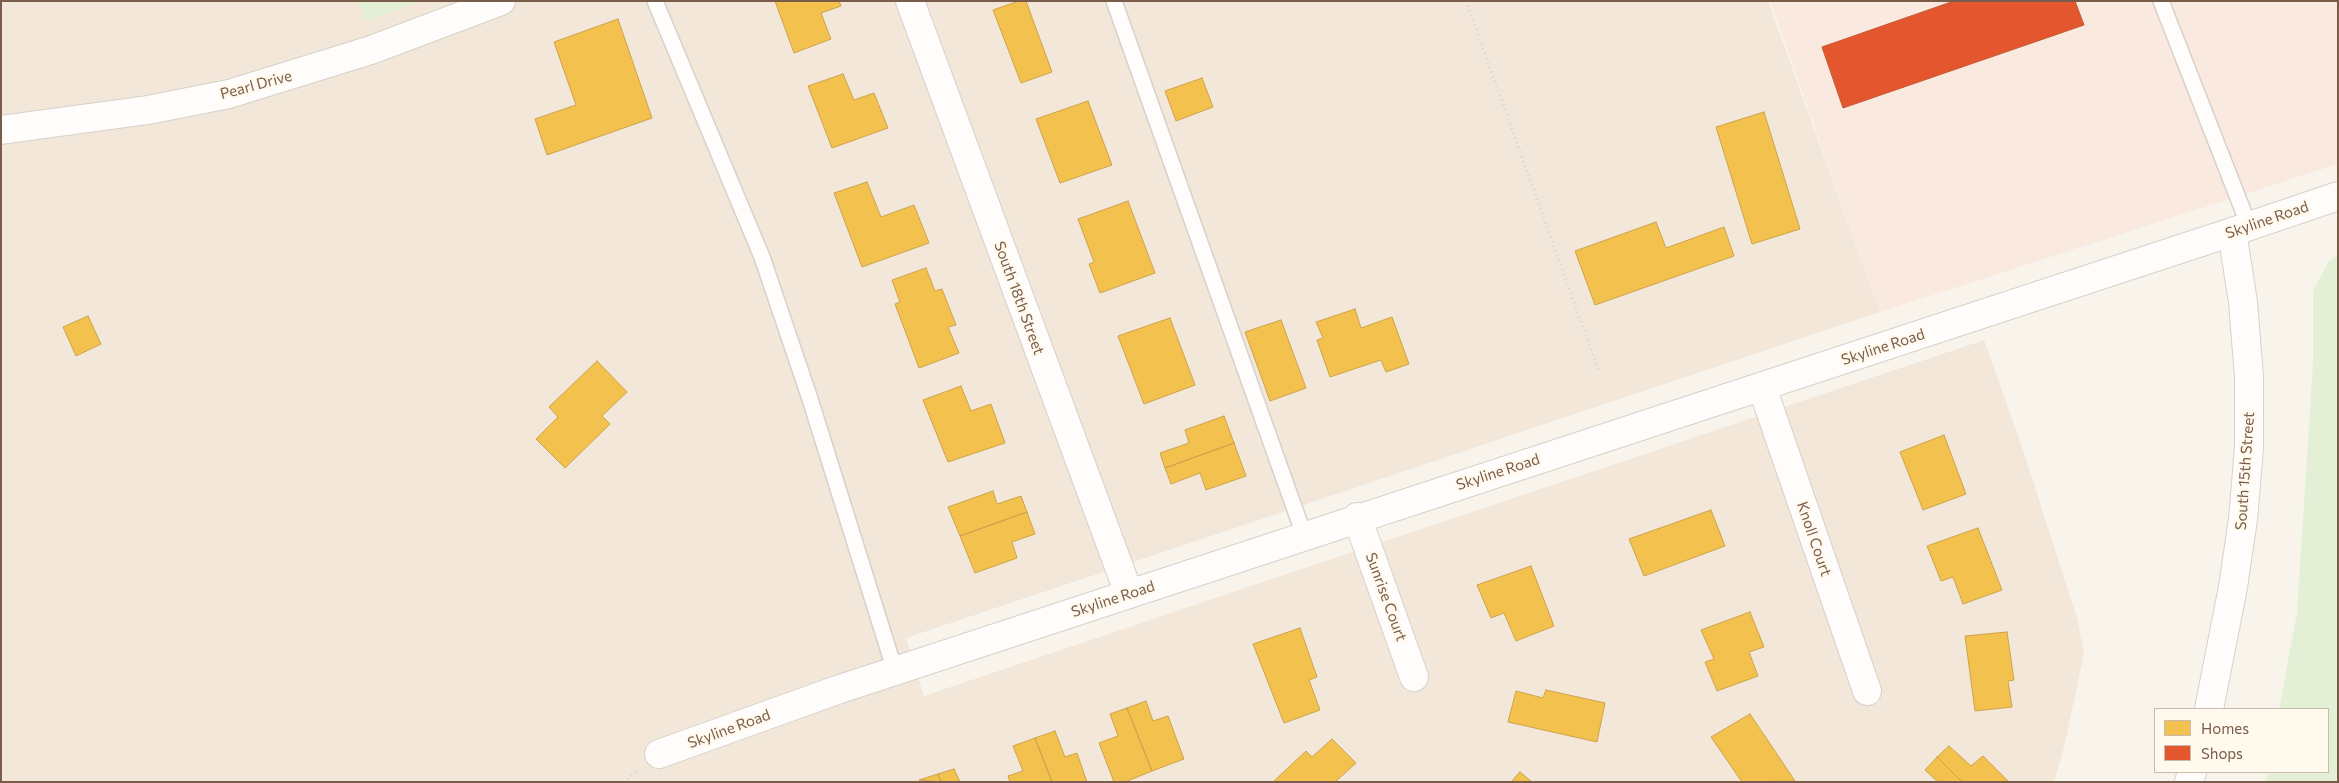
<!DOCTYPE html>
<style>
body{margin:0}
#map{position:relative;width:2339px;height:783px;overflow:hidden;background:#f8f4ec;font-family:Commissioner,sans-serif}
canvas{display:block}
.frame{position:absolute;inset:0;border:2px solid #795c49;pointer-events:none}
.legend{position:absolute;left:2154px;top:708px;width:175px;height:65px;box-sizing:border-box;background:#fff9ee;border:1px solid #c9baac;margin:0;padding:6px 9px;list-style:none;font-size:15px;color:#795c49}
.legend li{display:flex;align-items:center;gap:10px;height:25px}
.legend b{width:25px;border:1px solid #c9baac}
</style>
<div id="map">
<canvas width="2339" height="783"></canvas>
<div class="frame"></div>
<ul class="legend">
<li><b style="height:14px;background:#f2c14e"></b>Homes</li>
<li><b style="height:14px;background:#e4572e"></b>Shops</li>
</ul>
</div>
<script>
const ctx = document.querySelector('canvas').getContext('2d');
ctx.lineJoin = 'round';
function fillPath(path, color) { ctx.fillStyle = color; ctx.fill(path, 'evenodd'); }
const poly = rows => new Path2D(rows.map(r => 'M' + r).join(''));
function strokePath(path, color, width, dash) { ctx.strokeStyle = color; ctx.lineWidth = width; ctx.lineCap = dash ? 'butt' : 'round'; ctx.setLineDash(dash || []); ctx.stroke(path); }
function drawText(font, color, halo, rows, align = 'center') {
  ctx.font = font + ' Commissioner,sans-serif'; ctx.lineWidth = 5; ctx.setLineDash([]); ctx.textBaseline = 'middle'; ctx.strokeStyle = halo; ctx.fillStyle = color; for (const [text, x, y, turn = 0] of rows) {
    ctx.save(); ctx.translate(x, y); ctx.rotate((+turn || 0) * Math.PI / 180); ctx.textAlign = isNaN(turn) ? turn : align; if (halo) ctx.strokeText(text, 0, 0); ctx.fillText(text, 0, 0); ctx.restore();
  }
}
const residential = poly([
 [1,1,358,1,366,21,420,1,1768,1,1880,312,906,638,924,696,1984,340,2020,441,2077,618,2084,653,2065,743,2054,782,1,782]
]);
const commercial = poly([
 [1770,1,2338,1,2338,164,1880,312]
]);
const green = poly([
 [358,1,420,1,366,21],
 [2338,255,2338,782,2266,782,2268,772,2328,772,2328,709,2279,709,2297,613,2313,363,2313,291,2329,261]
]);
const homes = poly([
 [775,1,839,1,841,6,821,13,831,39,794,53,775,1],
 [1019,1,1026,1,1052,72,1021,83,993,10,1019,1],
 [618,19,652,118,547,155,535,119,576,105,554,42,618,19],
 [843,74,854,100,874,93,888,128,832,148,808,86,843,74],
 [1202,78,1213,107,1176,121,1165,91,1202,78],
 [1088,101,1112,165,1060,183,1036,119,1088,101],
 [1764,112,1800,229,1752,244,1716,127,1764,112],
 [867,182,881,217,914,205,929,243,862,267,834,193,867,182],
 [1128,201,1155,273,1100,293,1089,264,1094,262,1078,219,1128,201],
 [1656,222,1666,248,1724,227,1734,256,1595,305,1575,251,1656,222],
 [926,268,935,291,942,289,956,325,948,327,959,353,919,368,895,304,900,302,892,280,926,268],
 [1355,309,1361,328,1392,317,1409,364,1386,372,1381,360,1330,377,1317,340,1323,338,1316,322,1355,309],
 [88,316,101,344,76,356,63,327,88,316],
 [1170,318,1195,385,1144,404,1118,336,1170,318],
 [1281,320,1306,388,1270,401,1245,332,1281,320],
 [597,361,627,392,602,416,610,424,565,468,536,439,558,417,549,407,597,361],
 [961,386,971,411,991,404,1005,443,948,462,923,400,961,386],
 [1224,416,1234,443,1165,468,1160,453,1189,443,1185,430,1224,416],
 [1944,435,1966,494,1923,510,1900,452,1944,435],
 [1234,443,1246,476,1206,490,1200,473,1171,484,1165,468,1234,443],
 [993,491,997,504,1021,496,1027,512,960,536,948,507,993,491],
 [1711,510,1725,546,1644,576,1629,539,1711,510],
 [1027,512,1035,534,1012,542,1017,558,975,573,960,536,1027,512],
 [1978,528,2002,590,1963,604,1953,577,1941,581,1927,546,1978,528],
 [1531,566,1554,626,1516,641,1504,613,1491,618,1477,585,1531,566],
 [1750,612,1764,647,1749,652,1758,676,1717,691,1705,662,1714,659,1701,630,1750,612],
 [1300,628,1317,677,1309,680,1320,710,1284,723,1253,644,1300,628],
 [2007,632,2014,680,2008,681,2012,707,1975,711,1965,636,2007,632],
 [1546,690,1605,703,1597,742,1508,722,1516,691,1543,698,1546,690],
 [1146,701,1153,721,1168,716,1184,759,1152,771,1127,708,1146,701],
 [1127,708,1152,771,1125,782,1114,782,1099,743,1118,736,1110,714,1127,708],
 [1750,714,1795,781,1742,782,1711,737,1750,714],
 [1055,731,1065,757,1077,753,1087,782,1052,782,1035,738,1055,731],
 [1035,738,1052,782,1010,782,1008,776,1023,771,1013,746,1035,738],
 [1332,739,1356,763,1335,782,1273,782,1306,751,1312,757,1332,739],
 [1949,746,1971,766,1983,756,2009,782,1962,782,1937,757,1949,746],
 [1937,757,1962,782,1938,782,1925,770,1937,757],
 [954,769,960,782,941,782,938,774,954,769],
 [1520,772,1532,782,1511,782,1520,772],
 [938,774,941,782,919,780,938,774]
]);
const shops = poly([
 [1954,1,2075,1,2084,25,1843,108,1822,47,1954,1]
]);
const path = poly([
 [1466,1,1599,372],
 [623,782,639,770]
]);
const lane = poly([
 [655,1,762,257,810,399,895,671],
 [1114,1,1304,535],
 [2161,1,2249,226]
]);
const street = poly([
 [910,1,1129,594],
 [1,130,148,110,229,94,371,50,501,1],
 [1762,387,1867,691],
 [1357,517,1414,677],
 [659,754,837,690,2232,232]
]);
const secondary = poly([
 [2209,709,2233,587,2243,519,2249,447,2249,377,2243,302,2232,232,2338,196],
 [2189,782,2192,772]
]);
const streetNames = [
 ["Pearl Drive",256,85,-15],
 ["Skyline Road",2267,220,-19],
 ["South 18th Street",1019,298,70],
 ["Skyline Road",1883,347,-18],
 ["South 15th Street",2245,471,-86],
 ["Skyline Road",1498,472,-18],
 ["Knoll Court",1814,539,71],
 ["Sunrise Court",1386,597,70],
 ["Skyline Road",1113,599,-18],
 ["Skyline Road",729,729,-20]
];
fillPath(residential, '#f2e7d9');
fillPath(commercial, '#f9e9df');
fillPath(green, '#e3f0d5');
fillPath(homes, '#f2c14e');
strokePath(homes, '#cea34c', 1);
fillPath(shops, '#e4572e');
strokePath(shops, '#c45836', 1);
strokePath(lane, '#d7d1ca', 18);
strokePath(street, '#d7d1ca', 30);
strokePath(secondary, '#d8d0c8', 30);
strokePath(path, '#dad3cd', 3, [1, 4]);
strokePath(lane, '#fefdfc', 15);
strokePath(street, '#fefdfc', 28);
strokePath(secondary, '#fefdfc', 28);
drawText('15px', '#795c49', '#fff9ee', streetNames);
</script>
